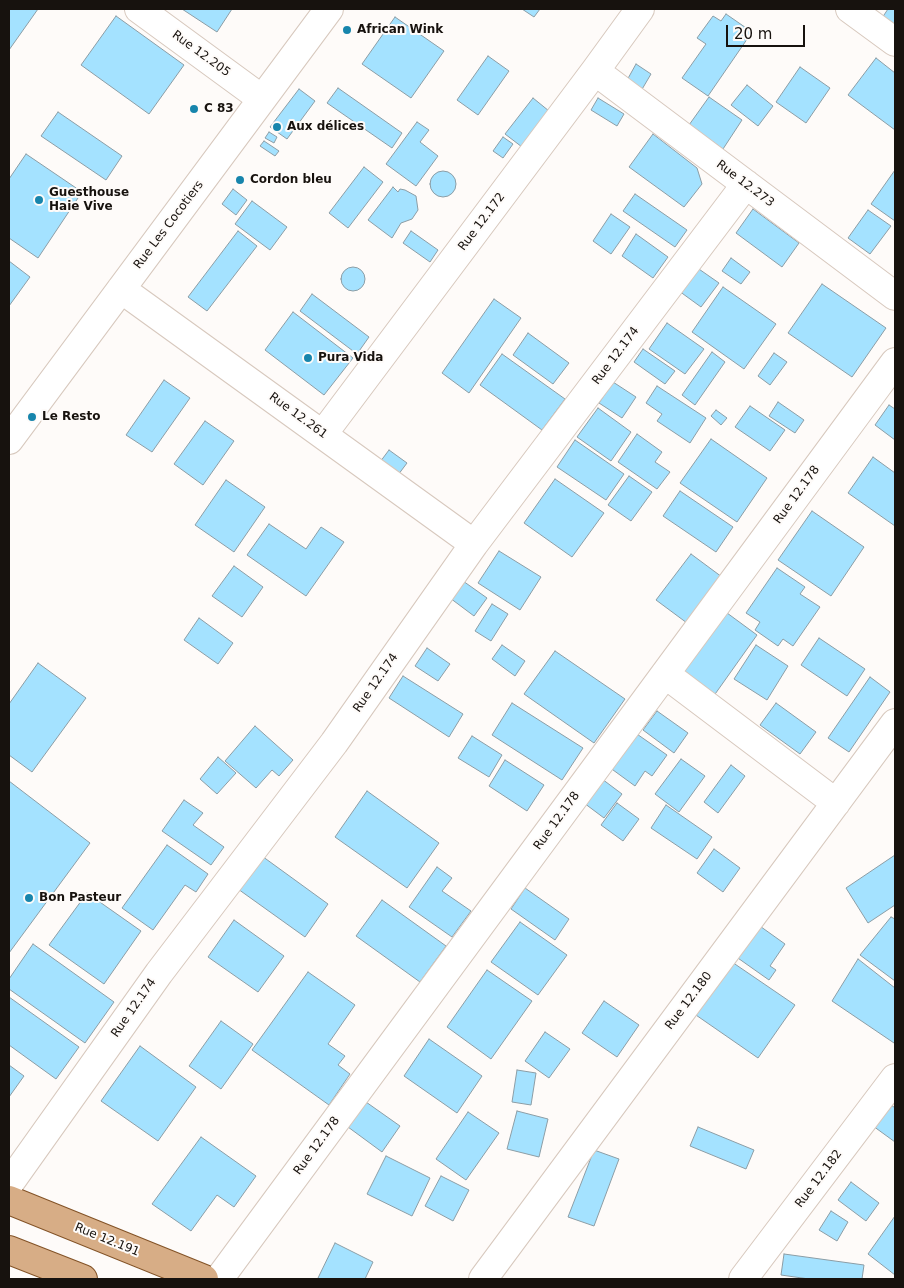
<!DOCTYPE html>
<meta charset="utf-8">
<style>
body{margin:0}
#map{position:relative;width:904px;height:1288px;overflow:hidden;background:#fefbf9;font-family:"DejaVu Sans",sans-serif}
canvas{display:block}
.frame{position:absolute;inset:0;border:10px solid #17120e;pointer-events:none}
.scale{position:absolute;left:726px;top:25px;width:79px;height:22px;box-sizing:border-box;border:2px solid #17120e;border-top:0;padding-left:6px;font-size:15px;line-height:18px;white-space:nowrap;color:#17120e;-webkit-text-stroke:4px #fefbf9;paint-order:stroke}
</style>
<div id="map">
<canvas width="904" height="1288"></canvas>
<div class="frame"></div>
<div class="scale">20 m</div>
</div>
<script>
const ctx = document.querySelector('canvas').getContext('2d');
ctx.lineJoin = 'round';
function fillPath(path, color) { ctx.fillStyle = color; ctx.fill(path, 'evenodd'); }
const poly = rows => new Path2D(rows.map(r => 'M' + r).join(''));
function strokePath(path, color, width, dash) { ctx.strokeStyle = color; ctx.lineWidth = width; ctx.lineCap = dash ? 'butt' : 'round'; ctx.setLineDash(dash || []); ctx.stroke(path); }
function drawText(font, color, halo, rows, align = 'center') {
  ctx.font = font + ' "DejaVu Sans",sans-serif'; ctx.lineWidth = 4; ctx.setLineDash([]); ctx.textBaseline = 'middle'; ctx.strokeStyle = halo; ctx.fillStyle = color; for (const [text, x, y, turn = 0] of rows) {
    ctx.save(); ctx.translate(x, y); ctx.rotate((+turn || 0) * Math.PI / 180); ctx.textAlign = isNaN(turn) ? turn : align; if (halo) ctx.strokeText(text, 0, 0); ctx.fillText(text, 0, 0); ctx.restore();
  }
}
const building = poly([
 [9,9,38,9,9,50,9,9],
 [182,9,232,9,217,32,182,9],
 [522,9,540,9,534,17,522,9],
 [888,9,895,9,895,28,882,18,888,9],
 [726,14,752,32,708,96,682,78,706,44,697,38,713,16,721,21,726,14],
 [116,16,184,65,149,114,81,65,116,16],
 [395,17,444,51,411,98,362,64,395,17],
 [488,56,509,71,478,115,457,100,488,56],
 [876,58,895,73,895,130,848,95,876,58],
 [636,64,651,74,641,91,626,82,636,64],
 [800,67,830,88,806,123,776,102,800,67],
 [747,85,773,106,758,126,731,105,747,85],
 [338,88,402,133,392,148,327,103,338,88],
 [299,89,315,101,287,139,270,127,299,89],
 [709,97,742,120,723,149,689,125,709,97],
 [533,98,549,111,522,147,505,134,533,98],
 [598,98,624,114,617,126,591,110,598,98],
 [58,112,122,156,106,180,41,136,58,112],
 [417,122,429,130,420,142,438,156,416,186,386,164,417,122],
 [269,132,277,137,274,143,265,138,269,132],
 [653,134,697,168,702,184,684,207,629,167,653,134],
 [503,137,513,144,503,158,493,151,503,137],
 [264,141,279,151,275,156,260,146,264,141],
 [26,154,82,192,38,258,9,238,9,179,26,154],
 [364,167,383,182,348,228,329,213,364,167],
 [895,170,895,221,871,204,895,170],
 '430 184a13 13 0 1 1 26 0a13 13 0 1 1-26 0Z',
 [393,187,398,192,400,189,405,190,416,196,418,210,412,219,401,223,392,238,368,220,393,187],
 [233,189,247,200,236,215,222,204,233,189],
 [635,194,687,230,675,247,623,211,635,194],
 [252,201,287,227,270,250,235,224,252,201],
 [753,209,799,243,782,267,736,233,753,209],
 [868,210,891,226,870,254,848,238,868,210],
 [611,214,630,227,611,254,593,241,611,214],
 [238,231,257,246,207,311,188,297,238,231],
 [411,231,438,250,430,262,403,243,411,231],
 [636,234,668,257,653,278,622,256,636,234],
 [731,258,750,272,741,284,722,271,731,258],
 [9,261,30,277,9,306,9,261],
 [696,267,719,283,701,307,679,291,696,267],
 '341 279a12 12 0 1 1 24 0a12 12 0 1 1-24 0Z',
 [822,284,886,328,852,377,788,333,822,284],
 [723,287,776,324,744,369,692,332,723,287],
 [312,294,369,337,357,354,300,311,312,294],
 [494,299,521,318,469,393,442,373,494,299],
 [293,312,353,358,324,395,265,350,293,312],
 [667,323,704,349,685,374,649,349,667,323],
 [528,333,569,363,553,384,513,355,528,333],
 [643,349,675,371,665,384,634,362,643,349],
 [712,352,725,362,695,405,682,395,712,352],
 [774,353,787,362,770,385,758,376,774,353],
 [502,354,565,399,542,430,480,385,502,354],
 [164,380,190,398,152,452,126,435,164,380],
 [613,382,636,397,622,418,599,403,613,382],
 [657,386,706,418,690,443,657,421,662,414,646,403,657,386],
 [778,402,804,420,795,433,769,416,778,402],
 [889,405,895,409,895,440,875,425,889,405],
 [750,406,785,430,770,451,735,427,750,406],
 [598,408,631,432,611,461,577,437,598,408],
 [716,410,727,418,721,425,711,416,716,410],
 [205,421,234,441,203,485,174,464,205,421],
 [637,434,662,452,655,462,670,472,657,489,618,462,637,434],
 [711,439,767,478,737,522,680,483,711,439],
 [575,440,624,474,606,500,557,467,575,440],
 [389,450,407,463,398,475,380,462,389,450],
 [873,457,895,473,895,526,848,493,873,457],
 [629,476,652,492,631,521,608,505,629,476],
 [555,479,604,513,572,557,524,523,555,479],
 [226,480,265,507,234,552,195,525,226,480],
 [680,491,733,527,716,552,663,516,680,491],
 [812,511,864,547,831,596,778,560,812,511],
 [269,524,306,549,321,527,344,542,306,596,247,555,269,524],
 [499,551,541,577,520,610,478,583,499,551],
 [691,554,722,577,687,623,656,600,691,554],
 [234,566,263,587,242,617,212,596,234,566],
 [777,568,805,587,800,594,820,607,793,646,783,639,778,646,755,630,760,622,746,613,777,568],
 [463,581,487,598,474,616,450,598,463,581],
 [492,604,508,614,491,641,475,631,492,604],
 [723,610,757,635,713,697,678,672,723,610],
 [199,618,233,643,218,664,184,640,199,618],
 [819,638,865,669,847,696,801,665,819,638],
 [502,645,525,661,515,676,492,659,502,645],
 [756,645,788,666,767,700,734,679,756,645],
 [427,648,450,664,438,681,415,666,427,648],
 [555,651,625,699,594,743,524,694,555,651],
 [38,663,86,698,32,772,9,755,9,704,38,663],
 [403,676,463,714,449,737,389,698,403,676],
 [870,677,890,692,849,752,828,738,870,677],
 [512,703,583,748,562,780,492,735,512,703],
 [776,703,816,732,800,754,760,725,776,703],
 [657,711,688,733,674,753,643,730,657,711],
 [255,726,293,760,279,776,272,770,256,788,225,761,255,726],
 [634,732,667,755,652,776,645,771,635,786,609,767,634,732],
 [472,736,502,755,489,777,458,758,472,736],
 [218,757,236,773,217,794,200,779,218,757],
 [681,759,705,776,679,812,655,794,681,759],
 [505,760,544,785,527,811,489,786,505,760],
 [731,765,745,776,718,813,704,802,731,765],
 [602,779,622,794,604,818,584,803,602,779],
 [9,781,90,843,9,953,9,781],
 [367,791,439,843,407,888,335,837,367,791],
 [184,800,203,813,193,825,224,847,211,865,162,831,184,800],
 [617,803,639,819,623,841,601,825,617,803],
 [666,805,712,837,697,859,651,828,666,805],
 [167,845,208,874,196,892,185,885,153,930,122,908,167,845],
 [714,849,740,868,723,892,697,873,714,849],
 [255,851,328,904,305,937,231,884,255,851],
 [895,855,895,905,868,923,846,888,895,855],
 [437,867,452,878,442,891,471,911,452,937,409,907,437,867],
 [525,888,569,919,555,940,511,909,525,888],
 [87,893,141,931,104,984,49,945,87,893],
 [382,900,446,946,420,982,356,936,382,900],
 [891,917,895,919,895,981,860,955,891,917],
 [234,920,284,956,258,992,208,957,234,920],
 [520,922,567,955,538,995,491,962,520,922],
 [757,924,785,944,770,966,776,970,769,980,735,956,757,924],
 [33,944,114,1002,85,1043,9,989,9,979,33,944],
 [858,959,895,988,895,1040,894,1043,832,1001,858,959],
 [729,960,795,1005,758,1058,693,1013,729,960],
 [487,970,532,1001,491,1059,447,1027,487,970],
 [308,972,355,1005,328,1044,345,1056,338,1065,350,1074,329,1105,252,1050,308,972],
 [9,997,79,1047,56,1079,9,1045,9,997],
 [604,1001,639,1025,617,1057,582,1033,604,1001],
 [221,1021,253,1044,221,1089,189,1066,221,1021],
 [545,1032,570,1049,549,1078,525,1061,545,1032],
 [429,1039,482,1076,457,1113,404,1076,429,1039],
 [140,1046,196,1087,158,1141,101,1101,140,1046],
 [9,1065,24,1076,9,1097,9,1065],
 [517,1070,536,1073,531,1105,512,1102,517,1070],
 [366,1102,400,1126,382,1152,348,1127,366,1102],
 [890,1104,895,1108,895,1142,873,1126,890,1104],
 [517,1111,548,1119,539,1157,507,1149,517,1111],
 [468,1112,499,1133,466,1180,436,1159,468,1112],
 [698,1127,754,1150,746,1169,690,1146,698,1127],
 [201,1137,256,1176,234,1207,217,1195,191,1231,152,1204,201,1137],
 [594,1150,619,1159,594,1226,568,1217,594,1150],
 [386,1156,430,1178,412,1216,367,1194,386,1156],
 [441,1176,469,1190,453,1221,425,1206,441,1176],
 [851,1182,879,1203,866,1221,838,1200,851,1182],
 [831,1211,848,1222,837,1241,819,1230,831,1211],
 [895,1216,895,1275,868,1254,895,1216],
 [335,1243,373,1262,365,1279,321,1279,318,1278,335,1243],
 [784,1254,864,1265,862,1279,809,1279,781,1275,784,1254]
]);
const street = poly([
 [139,9,262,99],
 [850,9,895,42],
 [595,71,895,296],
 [121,289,474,544],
 [323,434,595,71,640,9],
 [9,440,329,9],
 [665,674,836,803],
 [9,1184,159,973,334,743,474,544,746,184],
 [219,1279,895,362],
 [483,1279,895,723],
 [743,1279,895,1078]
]);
const primary = poly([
 [9,1200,204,1279],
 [9,1250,83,1279]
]);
const markers = [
 [347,30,5,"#1785ac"],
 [194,109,5,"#1785ac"],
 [277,127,5,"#1785ac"],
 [240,180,5,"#1785ac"],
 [39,200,5,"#1785ac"],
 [308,358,5,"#1785ac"],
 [32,417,5,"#1785ac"],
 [29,898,5,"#1785ac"]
];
const poiNames = [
 ["African Wink",357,30],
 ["C 83",204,109],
 ["Aux délices",287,127],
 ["Cordon bleu",250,180],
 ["Guesthouse",49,193],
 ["Haie Vive",49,207],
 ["Pura Vida",318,358],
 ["Le Resto",42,417],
 ["Bon Pasteur",39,898]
];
const streetNames = [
 ["Rue 12.205",201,54,36],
 ["Rue 12.273",745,184,37],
 ["Rue 12.172",482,222,-53],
 ["Rue Les Cocotiers",169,225,-53],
 ["Rue 12.174",616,356,-53],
 ["Rue 12.261",298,416,36],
 ["Rue 12.178",797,495,-54],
 ["Rue 12.174",376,683,-55],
 ["Rue 12.178",557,821,-54],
 ["Rue 12.180",689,1001,-53],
 ["Rue 12.174",134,1008,-55],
 ["Rue 12.178",317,1146,-54],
 ["Rue 12.182",819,1179,-53],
 ["Rue 12.191",107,1240,22]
];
fillPath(building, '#a4e2ff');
strokePath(building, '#8c9da5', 1);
strokePath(street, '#d7c8bd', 30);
strokePath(primary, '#835327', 30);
strokePath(street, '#fff', 28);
strokePath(primary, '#d7ad86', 28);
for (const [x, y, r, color] of markers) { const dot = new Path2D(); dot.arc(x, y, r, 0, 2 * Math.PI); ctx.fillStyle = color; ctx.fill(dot); strokePath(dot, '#fefbf9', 2); }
drawText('bold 12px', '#17120e', '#fefbf9', poiNames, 'left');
drawText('12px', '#17120e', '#fefbf9', streetNames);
</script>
